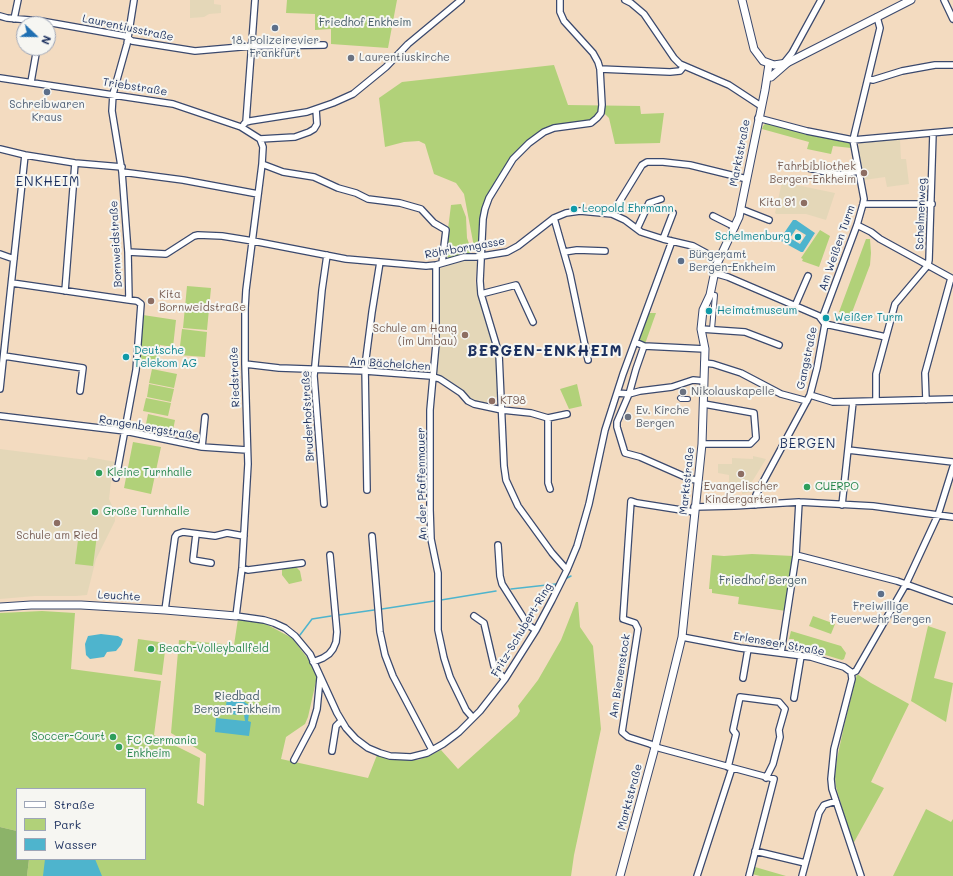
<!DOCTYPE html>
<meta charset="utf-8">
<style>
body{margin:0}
#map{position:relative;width:953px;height:876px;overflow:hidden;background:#f3dbc0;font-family:Mali,sans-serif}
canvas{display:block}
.legend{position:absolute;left:16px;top:788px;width:130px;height:72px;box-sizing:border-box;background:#f6f6f2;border:1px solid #9ea6b7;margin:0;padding:5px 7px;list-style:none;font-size:12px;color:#1b2f5e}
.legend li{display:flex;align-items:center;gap:8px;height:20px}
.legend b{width:20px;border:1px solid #9ea6b7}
.north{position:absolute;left:16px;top:16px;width:40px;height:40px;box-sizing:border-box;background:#f6f6f2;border:1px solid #9ea6b7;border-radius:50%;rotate:112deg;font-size:11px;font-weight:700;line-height:16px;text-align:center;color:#1b2f5e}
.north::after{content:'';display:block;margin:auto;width:14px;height:18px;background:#1f6fb2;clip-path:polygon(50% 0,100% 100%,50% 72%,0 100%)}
</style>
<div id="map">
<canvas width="953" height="876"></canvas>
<ul class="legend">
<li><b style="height:5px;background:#fff"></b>Straße</li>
<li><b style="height:11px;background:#b1d179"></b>Park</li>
<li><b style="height:11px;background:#4eb4cd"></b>Wasser</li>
</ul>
<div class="north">N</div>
</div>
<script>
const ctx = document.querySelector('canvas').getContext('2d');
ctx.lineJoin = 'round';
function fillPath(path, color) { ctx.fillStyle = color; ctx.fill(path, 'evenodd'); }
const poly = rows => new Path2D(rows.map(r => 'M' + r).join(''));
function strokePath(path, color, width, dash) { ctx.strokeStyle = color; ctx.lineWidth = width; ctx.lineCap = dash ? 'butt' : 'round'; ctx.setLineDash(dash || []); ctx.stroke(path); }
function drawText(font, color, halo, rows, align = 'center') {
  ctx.font = font + ' Mali,sans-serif'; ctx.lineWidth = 4; ctx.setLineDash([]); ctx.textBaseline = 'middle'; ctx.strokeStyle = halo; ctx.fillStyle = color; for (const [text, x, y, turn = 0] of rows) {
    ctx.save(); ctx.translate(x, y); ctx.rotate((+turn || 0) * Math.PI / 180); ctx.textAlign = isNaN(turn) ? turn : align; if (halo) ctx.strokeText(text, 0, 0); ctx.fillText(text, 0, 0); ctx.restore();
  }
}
const built = poly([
 [190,0,214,0,214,4,221,5,221,13,209,14,204,17,190,18],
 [900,139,901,159,906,159,909,184,887,187,885,177,864,180,858,146,861,142],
 [782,182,835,193,826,220,806,214,776,214,775,213],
 [464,259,472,259,477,263,475,282,496,350,500,397,492,397,488,403,470,400,462,390,438,375,436,369,438,317,439,269],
 [0,449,87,460,88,457,116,462,113,465,109,499,115,512,115,521,96,559,87,595,76,596,35,596,0,599],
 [753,456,766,459,750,485,757,489,756,491,742,494,742,484,729,484,729,475,718,473,718,464,732,464,732,458,753,459]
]);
const green = poly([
 [287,0,397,0,388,48,331,44,331,29,315,30,315,14,286,13],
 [554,65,568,105,640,106,641,114,664,113,660,143,615,144,609,118,599,108,595,116,589,120,553,125,537,133,518,149,488,198,480,246,474,247,464,194,456,183,434,174,425,144,419,141,404,142,385,147,379,98,402,82],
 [767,122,819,136,851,142,851,148,833,146,831,154,807,149,809,142,762,129,763,126],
 [461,204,466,217,467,238,471,249,470,253,468,255,448,258,445,253,451,205],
 [820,230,830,236,819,267,802,261,803,259,801,258],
 [866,239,870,239,871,253,870,265,851,315,839,312],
 [187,286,211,288,207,330,183,328],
 [649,313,656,313,645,344,639,342,639,339],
 [143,315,176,320,173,347,160,345,159,363,139,363],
 [182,329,207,332,205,357,179,355],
 [152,369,177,374,174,388,149,383],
 [149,384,174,389,171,402,147,397],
 [577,384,582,406,569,409,560,389],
 [146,398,171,403,168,416,143,411],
 [148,414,175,420,172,435,145,429],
 [133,442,161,447,151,494,124,488],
 [79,532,97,535,93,566,75,564],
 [752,554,793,556,786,611,738,604,739,597,712,593,712,589,709,589,712,555,724,556],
 [296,567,300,571,302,581,289,584,282,575,282,568],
 [576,602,578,602,580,627,593,646,601,729,574,855,571,876,27,876,29,859,145,859,145,789,17,789,17,831,0,827,0,613,42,611,75,613,71,669,161,681,154,735,200,758,197,803,204,806,206,754,171,733,179,640,234,645,238,619,264,623,292,638,312,664,317,677,308,717,305,724,286,737,281,759,368,778,377,755,399,760,418,760,429,756,441,750,458,769,517,716,520,711,518,706,538,680,561,640],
 [813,616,835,624,831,634,809,626],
 [928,626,946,632,934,678,953,683,946,722,911,701],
 [791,631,841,646,846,653,844,659,842,660,812,651,793,647,794,639,789,639],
 [138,639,166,643,162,675,134,671],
 [857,674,871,683,909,704,871,782,884,788,853,844,836,787,835,777,837,759,844,726],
 [926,809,951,822,953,819,953,876,893,876],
 [755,867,786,876,760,876,752,874]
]);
const forest = poly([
 [0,827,17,831,17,859,29,859,27,876,0,876]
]);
const water = poly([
 [793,220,796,220,815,233,803,252,801,252,781,241,780,239],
 [796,229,806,235,800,244,790,238],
 [101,634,118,636,123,639,121,645,116,651,107,652,104,657,90,659,86,655,85,644,88,636],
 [235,695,250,706,248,721,251,722,249,736,215,732,216,718,245,721,244,714,240,713,237,715,225,713,227,698],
 [45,859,95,859,102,876,43,876]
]);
const stream = poly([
 [567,578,571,576],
 [511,589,556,584],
 [441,600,496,591],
 [382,609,434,601],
 [339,615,374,610],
 [300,635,312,619,331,616]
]);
const pedestrian = poly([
 [710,295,715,295,712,329],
 [680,398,681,399,688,399]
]);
const minor = poly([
 [560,0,560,12,564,21,593,53,598,62,600,69,602,105,601,113,597,118,591,123,554,128,544,132,529,143,513,159,489,198,485,209,483,219,480,281,481,294,499,354,504,466,506,480,518,506,552,553,567,570],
 [625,0,631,3,644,14,674,58,680,64,729,85,761,106],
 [944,0,953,19],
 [0,16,7,18,41,21,75,27,125,36,132,41,195,51,252,46,324,45],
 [14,19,18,0],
 [784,63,792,53,821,0],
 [600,69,670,72,680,71,684,66],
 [0,78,173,104,241,127,260,139],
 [868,79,873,80,902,71,935,65,953,65],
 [31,82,37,48],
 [758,118,807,131,853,140,953,131],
 [246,122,250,121,307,112,333,103,353,94,386,67,408,44,461,0],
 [244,124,246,122,255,0],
 [260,139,263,147,262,164,246,290,245,308,245,364,248,464,242,568,236,616,264,620,274,623,285,628,295,636,310,654,337,713,346,728,356,739,368,748,380,753,390,756,411,757,427,753,443,744,459,732,480,711,505,679,536,630,552,600,567,570,577,546,589,504,605,430,623,374,672,241],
 [260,139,295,137,309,132,314,129,317,124,316,109],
 [0,149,25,155,75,163,122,167],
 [262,164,283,172,314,177,338,188,356,193,368,199,400,203,421,209,434,223,446,230,442,263],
 [804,167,839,175,858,171],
 [122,172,183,180,258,194],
 [863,204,932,204],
 [741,209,769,220],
 [612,214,642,165,647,162,663,162,690,165,747,179],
 [713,216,735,227],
 [554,218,570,274,588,360],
 [857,225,871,232,880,239,953,279],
 [637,229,649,203,661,199],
 [663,239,673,213],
 [128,252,166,254,194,236,198,235,222,236,253,241,346,259,426,266,436,265,464,257,476,257,507,252,518,246,554,218,566,213,580,211,612,214,625,220,641,232,663,239,693,246,719,260],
 [564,252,577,250,605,251],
 [0,254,14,259],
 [436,265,436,344,430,410,430,510,431,539,438,573,438,630,444,658,450,677,466,710,473,718],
 [714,273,728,277,819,316,825,324,817,368,810,395,756,495,756,505],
 [12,283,129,300,137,301,141,304,136,370,116,478],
 [65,291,75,163],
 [481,294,516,285,533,322],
 [129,300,128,252,122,172,112,111,113,94,127,44,134,0],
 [795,306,808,276],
 [822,319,857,225,863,204,864,199,853,140,880,28,877,17],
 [825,324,886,337],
 [701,329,745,332,779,345],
 [635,342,644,346,705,349],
 [644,346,636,369,629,394,617,422,617,427,624,450,625,453,640,457,690,479,697,480],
 [4,356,83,368,80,391],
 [704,363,713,364,741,373,781,394,807,401],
 [245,364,279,368,365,371,431,376,440,379,461,393,468,401,474,404,502,410,531,413,548,418,567,414],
 [0,389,25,155],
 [617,393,629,394,640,391,672,387,693,380,704,381],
 [810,395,833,402,953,399],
 [926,400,925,373,951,278],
 [876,401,876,374,895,304,928,265,929,260,933,133],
 [0,416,125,431,202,447,247,450],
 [548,418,548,483,550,489],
 [702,444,750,444,756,438,754,413,704,404],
 [202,447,205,417],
 [848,450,953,462],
 [367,490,365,366,372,312,380,262],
 [324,504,314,376,322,290,327,255],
 [842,505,853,402],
 [694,507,734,506,799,502,873,506,953,517],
 [694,512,637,503,631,501,623,619,635,623,638,629,622,732,628,737,650,744,659,748,774,779,749,876],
 [196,534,193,560,211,563],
 [372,536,380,632,385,655,393,676,432,750],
 [498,545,500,576,502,584,528,625,536,630],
 [796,555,897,581,953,601],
 [242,568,248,570,302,563],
 [165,610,175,537,177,534,183,532,215,536,227,533,244,536],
 [474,616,484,623,494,666,496,670,505,679],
 [682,637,740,648,811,657,844,667,851,672,852,679,834,749,831,779,832,789,861,876],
 [781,653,796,555,799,502],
 [313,662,323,658,329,654,333,649,336,642,337,632,330,555],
 [852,673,856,671,906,584,938,515,953,467],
 [743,678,748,649],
 [794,698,801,656],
 [332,751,336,726,341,721],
 [294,760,312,726,317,709,320,678],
 [728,767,736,734,733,730,740,697,779,702,785,709,779,730,780,737,773,764,766,778],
 [755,851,805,863],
 [697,876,732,768],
 [802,876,819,813,824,805,836,801]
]);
const tertiary = poly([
 [771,77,787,63],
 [0,607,31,605,81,605,165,610,236,616],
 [620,876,654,751,682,637,702,444,705,349,701,329,703,310,710,295,716,266,739,217,765,90,769,64]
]);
const secondary = poly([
 [742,0,754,49,763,61,774,65,787,63,911,0]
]);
const markers = [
 [275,28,4,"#5c6f8a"],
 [351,58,4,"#6b7280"],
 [47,92,4,"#5c6f8a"],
 [864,173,4,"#8d6e63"],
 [804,203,4,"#8d6e63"],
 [574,209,4,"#0f9aa8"],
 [798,237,4,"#0f9aa8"],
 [681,261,4,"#5c6f8a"],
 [151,301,4,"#8d6e63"],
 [709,311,4,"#0f9aa8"],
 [826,318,4,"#0f9aa8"],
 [465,335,4,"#8d6e63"],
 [126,357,4,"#0f9aa8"],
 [683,392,4,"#6b7280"],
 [492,401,4,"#8d6e63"],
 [628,417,4,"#6b7280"],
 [99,473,4,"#2e9e5b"],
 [741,474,4,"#8d6e63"],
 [807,487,4,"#2e9e5b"],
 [95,512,4,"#2e9e5b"],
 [57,523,4,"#8d6e63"],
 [881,594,4,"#5c6f8a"],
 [151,649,4,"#2e9e5b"],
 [113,737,4,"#2e9e5b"],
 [119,747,4,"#2e9e5b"]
];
const parkNames = [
 ["Friedhof Enkheim",365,23],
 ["Friedhof Bergen",763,581],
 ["Riedbad",237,697],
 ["Bergen-Enkheim",237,710]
];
const streetNames = [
 ["Laurentiusstraße",128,28,12],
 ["Triebstraße",135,87,9],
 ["Marktstraße",740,153,-79],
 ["Schelmenweg",921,214,-88],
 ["Bornweidstraße",116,244,-93],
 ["Röhrborngasse",465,248,-10],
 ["Am Weißen Turm",837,248,-71],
 ["Gangstraße",807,358,-78],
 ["Am Bächelchen",390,364,4],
 ["Riedstraße",235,377,-92],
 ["Bruderhofstraße",308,416,-93],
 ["Rangenbergstraße",149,428,10],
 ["Marktstraße",687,481,-84],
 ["An der Pfaffenmauer",422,484,-91],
 ["Leuchte",119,596,3],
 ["Fritz-Schubert-Ring",522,630,-59],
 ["Erlenseer Straße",779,644,10],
 ["Am Bienenstock",620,676,-81],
 ["Marktstraße",630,797,-75]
];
const serviceNames = [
 ["18. Polizeirevier",275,41],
 ["Frankfurt",275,54],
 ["Schreibwaren",47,105],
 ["Kraus",47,118],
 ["Bürgeramt",689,255,"left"],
 ["Bergen-Enkheim",689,268,"left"],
 ["Freiwillige",881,607],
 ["Feuerwehr Bergen",881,620]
];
const worshipNames = [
 ["Laurentiuskirche",359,58],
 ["Nikolauskapelle",691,392],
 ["Ev. Kirche",636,411],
 ["Bergen",636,424]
];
const educationNames = [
 ["Fahrbibliothek",856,167],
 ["Bergen-Enkheim",856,180],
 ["Kita 91",796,203],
 ["Kita",159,295,"left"],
 ["Bornweidstraße",159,308,"left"],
 ["Schule am Hang",457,329],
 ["(im Umbau)",457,342],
 ["KT98",500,401,"left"],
 ["Evangelischer",741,487,"center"],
 ["Kindergarten",741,500,"center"],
 ["Schule am Ried",57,536,"center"]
];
const cultureNames = [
 ["Leopold Ehrmann",582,209],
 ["Schelmenburg",790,237,"right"],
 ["Heimatmuseum",717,311],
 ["Weißer Turm",834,318],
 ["Deutsche",134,351],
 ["Telekom AG",134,364]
];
const leisureNames = [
 ["Kleine Turnhalle",107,473],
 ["CUERPO",815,487],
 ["Große Turnhalle",103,512],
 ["Beach-Volleyballfeld",159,649],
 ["Soccer-Court",105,737,"right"],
 ["FC Germania",127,741],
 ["Enkheim",127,754]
];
const quarterNames = [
 ["ENKHEIM",48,182],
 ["BERGEN",808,444]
];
const districtNames = [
 ["BERGEN-ENKHEIM",545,351]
];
fillPath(built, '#e4d7b8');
fillPath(green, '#b1d179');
fillPath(forest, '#8cb369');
fillPath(water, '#4eb4cd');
strokePath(stream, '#4eb4cd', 1.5);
strokePath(pedestrian, '#3b496d', 6);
strokePath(minor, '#3b496d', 8);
strokePath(tertiary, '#3b496d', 9);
strokePath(secondary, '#3b496d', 9);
strokePath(pedestrian, '#fff', 4);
strokePath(minor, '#fff', 5.5);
strokePath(tertiary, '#fff', 7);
strokePath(secondary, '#fff', 7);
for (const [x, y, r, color] of markers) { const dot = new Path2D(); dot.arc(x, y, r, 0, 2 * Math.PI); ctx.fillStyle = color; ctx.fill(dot); strokePath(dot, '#f6f6f2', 1.5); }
drawText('11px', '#405865', '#f6f6f2', parkNames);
drawText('11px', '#1b2f5e', '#f6f6f2', streetNames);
drawText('11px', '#4e5e75', '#f6f6f2', serviceNames);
drawText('11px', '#5b616d', '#f6f6f2', worshipNames, 'left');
drawText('11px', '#785e54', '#f6f6f2', educationNames, 'right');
drawText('11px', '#0d838f', '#f6f6f2', cultureNames, 'left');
drawText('11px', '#27864d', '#f6f6f2', leisureNames, 'left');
ctx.letterSpacing = '1px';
drawText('13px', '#1b2f5e', '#f6f6f2', quarterNames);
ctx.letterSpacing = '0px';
ctx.letterSpacing = '1px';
drawText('bold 15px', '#1b2f5e', '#f6f6f2', districtNames);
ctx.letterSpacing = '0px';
</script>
